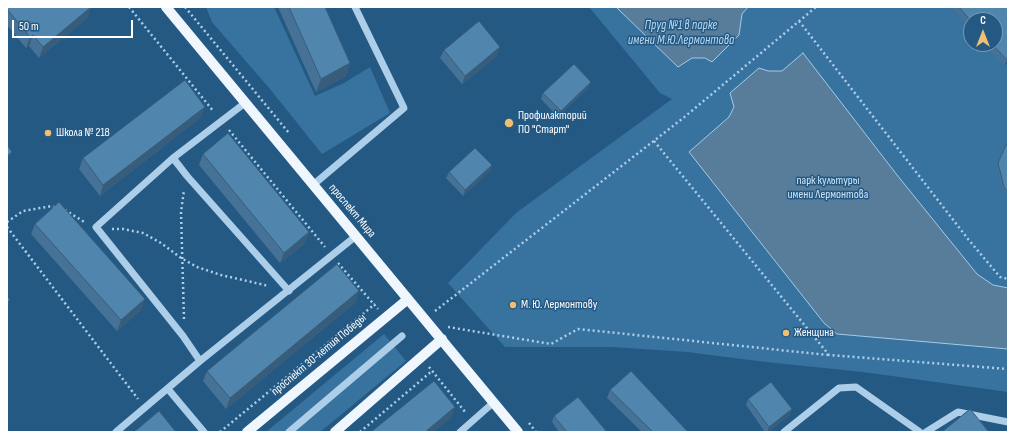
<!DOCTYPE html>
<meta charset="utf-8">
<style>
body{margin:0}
#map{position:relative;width:1015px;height:439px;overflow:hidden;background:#245984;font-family:"Sofia Sans Condensed",sans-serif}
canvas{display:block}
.frame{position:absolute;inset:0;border:8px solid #fff;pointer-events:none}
.north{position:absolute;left:963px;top:12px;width:40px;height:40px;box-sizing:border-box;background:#245984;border:1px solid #7c9bb5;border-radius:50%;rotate:0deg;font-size:11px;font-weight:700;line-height:16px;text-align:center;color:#fff}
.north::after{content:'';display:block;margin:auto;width:14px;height:18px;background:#f2be70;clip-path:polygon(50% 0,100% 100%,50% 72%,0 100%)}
.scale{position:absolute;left:12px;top:20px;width:121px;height:18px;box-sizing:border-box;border:2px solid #fff;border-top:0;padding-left:5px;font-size:12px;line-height:14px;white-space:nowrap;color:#fff;-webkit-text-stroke:3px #245984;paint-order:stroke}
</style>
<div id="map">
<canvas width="1015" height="439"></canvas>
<div class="frame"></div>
<div class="north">С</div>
<div class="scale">50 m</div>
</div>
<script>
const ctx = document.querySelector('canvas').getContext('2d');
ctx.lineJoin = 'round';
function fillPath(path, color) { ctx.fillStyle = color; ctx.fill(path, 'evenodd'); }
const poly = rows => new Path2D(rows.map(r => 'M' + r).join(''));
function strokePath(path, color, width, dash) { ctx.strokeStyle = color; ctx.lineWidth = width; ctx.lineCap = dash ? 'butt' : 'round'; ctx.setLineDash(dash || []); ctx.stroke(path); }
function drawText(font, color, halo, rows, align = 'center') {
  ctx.font = font + ' "Sofia Sans Condensed",sans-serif'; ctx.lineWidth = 3; ctx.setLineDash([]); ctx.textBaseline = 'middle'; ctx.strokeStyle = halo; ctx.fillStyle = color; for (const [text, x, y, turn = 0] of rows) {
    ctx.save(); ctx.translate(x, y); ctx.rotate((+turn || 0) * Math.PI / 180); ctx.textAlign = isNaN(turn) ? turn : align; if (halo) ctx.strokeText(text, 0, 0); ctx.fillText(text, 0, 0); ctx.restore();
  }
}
const green = poly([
 [206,7,274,7,315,96,344,83,370,67,390,113,322,154,270,89,212,22],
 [589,7,1008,7,1008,392,863,372,766,362,687,352,613,347,505,347,448,283,516,213,672,99,660,93],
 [971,20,995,20,995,44,971,44],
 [384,334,406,361,320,432,266,432]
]);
const water = poly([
 [616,7,748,7,742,14,739,35,712,62,705,58,692,58,678,67,616,7],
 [803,53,897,175,977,274,993,285,1008,288,1008,349,837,334,824,323,689,152,729,117,734,107,730,93,759,68,768,71,782,71,803,53]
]);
const path = poly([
 [129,7,214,112],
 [185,7,289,133],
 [799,21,968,239,1000,277,1008,279],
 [229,130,325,247],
 [654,141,829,355,1008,369],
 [65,210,86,223],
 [7,222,23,211,52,206,56,208],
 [7,227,138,399],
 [112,229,123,229,143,233,161,243,181,258,197,267,221,275,269,286],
 [338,263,378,309],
 [435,311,682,119,816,7],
 [184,319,181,212,184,190],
 [448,327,551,344,578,329,828,355],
 [429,367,466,413],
 [529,423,536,432],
 [220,432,375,304],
 [360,432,432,371]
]);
const minor = poly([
 [173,158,187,176,289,291],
 [313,185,404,108,355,7],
 [200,361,183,336,96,227,173,158,245,103],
 [168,389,204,432],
 [116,432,200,361,356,236],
 [289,432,402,336],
 [460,432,494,402],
 [784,432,839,388,856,387,920,432],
 [926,432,958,412,1008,422]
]);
const major = poly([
 [166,7,518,432],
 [247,432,408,299],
 [335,432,442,339]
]);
const wall = poly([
 [7,7,40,8,91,7,87,18,39,58,29,46,26,48,7,25],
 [278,7,325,7,350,63,345,77,316,92],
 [951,7,1008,7,1008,63,1004,66,984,44,995,44,971,20,971,29],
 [444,50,497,56,462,84,440,58],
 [588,88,558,117,541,99,543,93],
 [201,117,100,196,79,169,83,158],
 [1008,144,1008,196,1003,190,997,166,1006,145],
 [203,154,309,232,305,243,280,263,199,165],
 [492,165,490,171,463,196,446,178,449,172],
 [35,224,141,310,117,331,31,234],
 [356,302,226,409,203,381,207,371],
 [610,390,688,432,642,432,607,398],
 [748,399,790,415,768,432,765,432,746,405],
 [554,416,607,432,559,432,552,422]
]);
const shadedWall = poly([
 [91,7,87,18,39,58,43,47],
 [33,35,29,46,26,48,30,37],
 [500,47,497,56,462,84,465,76],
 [1008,59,1008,63,1004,66,1007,60],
 [350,63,345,77,316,92,321,79],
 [591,82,588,88,558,117,561,111],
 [205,107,201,117,100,196,103,185],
 [12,152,11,155,7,158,7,156],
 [492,165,490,171,463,196,465,190],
 [309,232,305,243,280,263,284,253],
 [359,291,356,302,226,409,230,398],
 [145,299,141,310,117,331,121,320],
 [10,300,8,306,7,306,7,302],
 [455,407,451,418,434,432,425,432],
 [792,409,790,415,768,432,767,432,769,427]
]);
const building = poly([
 [7,7,39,7,40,8,42,7,91,7,43,47,33,35,30,37,7,9,7,7],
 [289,7,325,7,350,63,321,79,289,7],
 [959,7,1008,7,1008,59,1007,60,992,44,995,44,995,20,971,20,971,21,959,7],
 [479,21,500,47,465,76,444,50,479,21],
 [574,64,591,82,561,111,543,93,574,64],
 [185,80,205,107,103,185,83,158,185,80],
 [228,133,309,232,284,253,203,154,228,133],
 [1008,144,1008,192,1004,187,998,163,1006,145,1008,144],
 [7,145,12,152,7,156,7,145],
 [475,148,492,165,465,190,449,172,475,148],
 [59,202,145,299,121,320,35,224,59,202],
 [337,264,359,291,230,398,207,371,337,264],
 [7,296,10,300,7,302,7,296],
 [631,371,688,432,653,432,610,390,631,371],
 [434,381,455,407,425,432,371,432,434,381],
 [771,382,792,409,769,427,748,399,771,382],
 [578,397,607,432,567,432,554,416,578,397],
 [970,409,989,432,942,432,970,409],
 [159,411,176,432,134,432,159,411]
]);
const markers = [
 [509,123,5,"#f2be70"],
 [48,133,4,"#f2be70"],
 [513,305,4,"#f2be70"],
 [786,333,4,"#f2be70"]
];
const poiNames = [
 ["Профилакторий",518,116],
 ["ПО \"Старт\"",518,130],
 ["Школа № 218",56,133],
 ["М. Ю. Лермонтову",521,305],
 ["Женщина",794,333]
];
const parkNames = [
 ["парк культуры",828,181],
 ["имени Лермонтова",828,195]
];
const streetNames = [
 ["проспект Мира",352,211,50],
 ["проспект 30-летия Победы",319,355,-40]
];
const waterNames = [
 ["Пруд №1 в парке",681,26],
 ["имени М.Ю.Лермонтова",681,41]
];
fillPath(green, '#3873a0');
fillPath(water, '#577d9a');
strokePath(water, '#a1cbe9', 1);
strokePath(path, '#adcee8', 2.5, [2, 3]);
strokePath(minor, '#adcee8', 7);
strokePath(major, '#eff6fe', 10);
fillPath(wall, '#457296');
fillPath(shadedWall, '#385d7a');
fillPath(building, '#5085ae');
strokePath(building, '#385d7a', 1);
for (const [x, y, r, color] of markers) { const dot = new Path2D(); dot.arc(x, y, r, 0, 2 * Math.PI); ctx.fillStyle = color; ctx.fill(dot); strokePath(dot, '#245984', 1.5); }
drawText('12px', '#fff', '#245984', poiNames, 'left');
drawText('12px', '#d0e6f6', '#245984', parkNames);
drawText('12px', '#fff', '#245984', streetNames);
drawText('italic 13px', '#b8d8ef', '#245984', waterNames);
</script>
